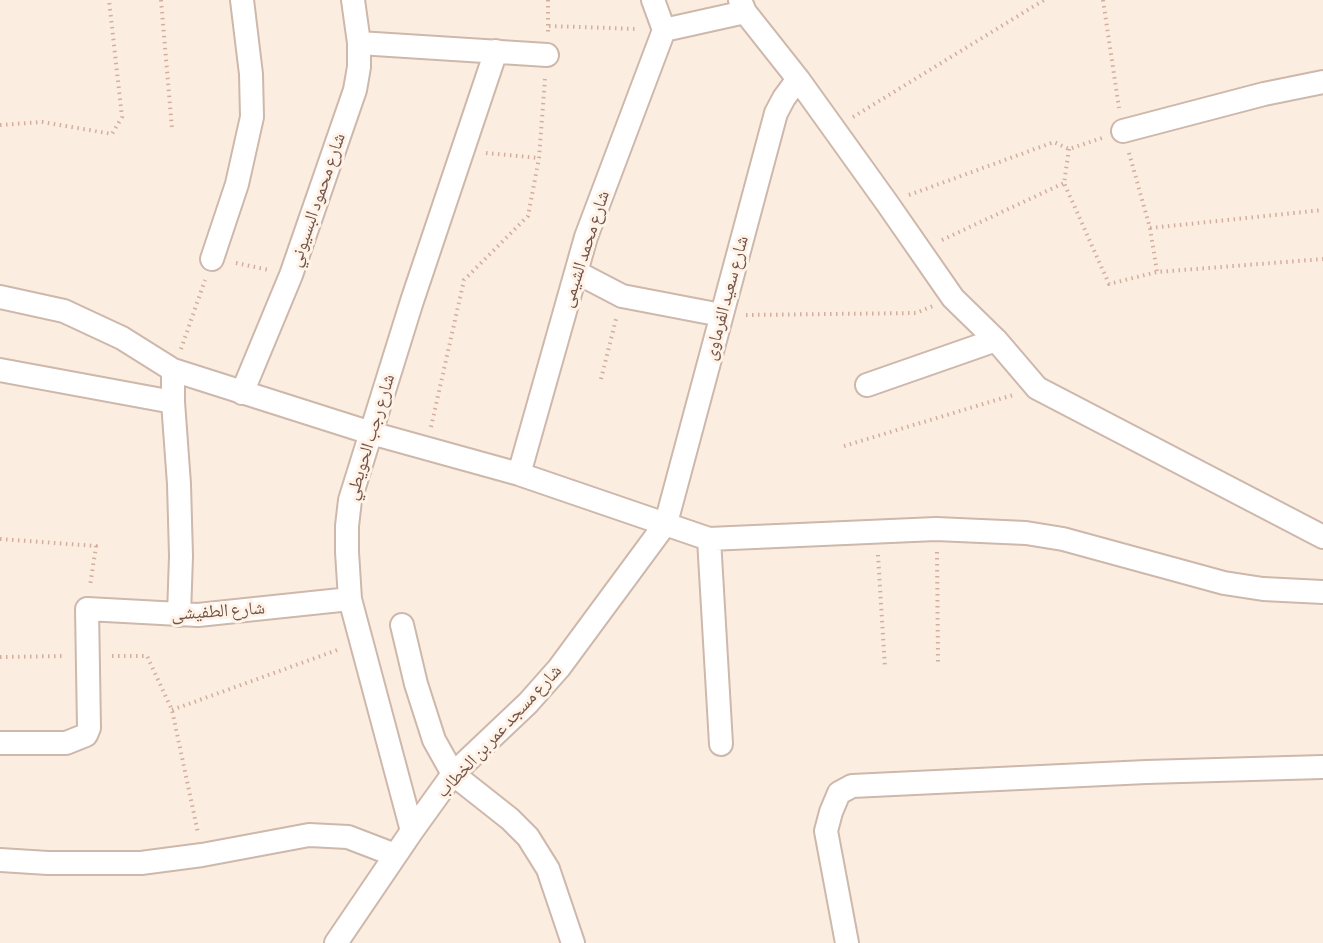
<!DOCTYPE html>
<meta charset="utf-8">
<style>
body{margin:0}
canvas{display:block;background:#fbeee1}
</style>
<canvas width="1323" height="943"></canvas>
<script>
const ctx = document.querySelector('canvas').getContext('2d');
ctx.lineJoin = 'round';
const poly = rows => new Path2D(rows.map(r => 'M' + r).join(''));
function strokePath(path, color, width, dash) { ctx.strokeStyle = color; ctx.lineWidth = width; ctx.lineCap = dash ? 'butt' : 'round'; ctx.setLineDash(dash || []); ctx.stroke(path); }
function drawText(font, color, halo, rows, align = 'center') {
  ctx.font = font + ' "Asap Condensed","Noto Naskh Arabic",sans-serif'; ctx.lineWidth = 6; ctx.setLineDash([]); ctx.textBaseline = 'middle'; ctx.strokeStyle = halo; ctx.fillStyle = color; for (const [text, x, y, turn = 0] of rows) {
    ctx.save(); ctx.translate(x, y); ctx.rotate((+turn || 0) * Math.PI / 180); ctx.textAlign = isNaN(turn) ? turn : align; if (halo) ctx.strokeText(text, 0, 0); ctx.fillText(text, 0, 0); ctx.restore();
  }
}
const path = poly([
 [161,0,172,129],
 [548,0,548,32],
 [1103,0,1119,108],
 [549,26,638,29],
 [853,117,1044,0],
 [0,125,42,122,112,134,122,117,109,0],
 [1069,149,1064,183,1109,284,1157,272,1323,259],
 [486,153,539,158],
 [1129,153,1150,228,1157,272],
 [909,195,1054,142,1069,149,1102,138],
 [1150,228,1323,210],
 [942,240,1064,183],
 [236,263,269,270],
 [746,315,916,313,933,306],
 [181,349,205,280],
 [601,379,616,319],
 [431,427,464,280,528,216,539,158,545,79],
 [844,446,1013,395],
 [0,539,96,546,90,586],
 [937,552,938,662],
 [878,555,885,668],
 [112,656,147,656,172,710,198,833],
 [0,657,65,656],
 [172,710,340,649]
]);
const minor = poly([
 [653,0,664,30],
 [740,0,745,12,798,79,887,203,953,298,996,340,1037,388,1323,537],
 [664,30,745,12],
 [359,43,547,55],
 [1123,131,1264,94,1323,82],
 [212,259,237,184,252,117,251,74,242,0],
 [576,272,622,296,721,315],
 [0,297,64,311,122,338,173,370,371,433,519,474,709,539,936,529,1026,533,1063,539,1224,583,1263,589,1323,592],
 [0,370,173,402],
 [173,370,173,402,179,484,181,556,179,615],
 [867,385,996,340],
 [242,393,291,275,355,90,359,67,359,43,353,0],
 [519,474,586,237,664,30],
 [709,539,721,744],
 [402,625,416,684,434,740,453,774,510,819,528,837,548,869,573,943],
 [0,743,66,743,86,735,89,728,87,609,198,615,350,599],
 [412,831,350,599,347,552,347,526,350,500,412,301,496,51],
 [0,860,48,863,141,863,202,855,309,835,348,837,395,855],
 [336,943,412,831,453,774,528,703,559,668,666,523,776,113,784,98,798,79],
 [847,943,826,831,831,812,839,793,852,786,1146,772,1323,767]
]);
const streetNames = [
 ["شارع محمود البسيوني",317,200,-71],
 ["شارع محمد الشيمى",585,249,-72],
 ["شارع سعيد الفرماوى",726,298,-75],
 ["شارع رجب الحويطي",370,437,-73],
 ["شارع الطفيشى",218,611,-4],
 ["شارع مسجد عمر بن الخطاب",499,731,-47]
];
strokePath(minor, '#ceb7ab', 26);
strokePath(path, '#d4ad9d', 4, [1.5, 4.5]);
strokePath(minor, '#fff', 22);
drawText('18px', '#725349', '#fff3e7', streetNames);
</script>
